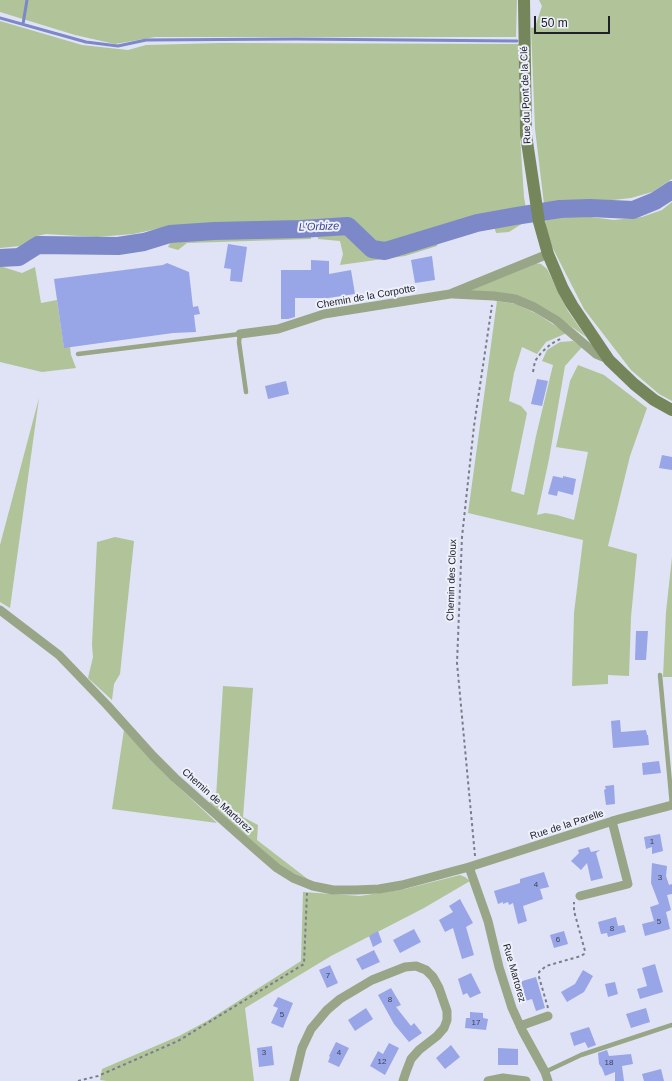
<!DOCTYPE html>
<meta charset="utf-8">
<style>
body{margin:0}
#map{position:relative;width:672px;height:1081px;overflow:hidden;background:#dfe3f5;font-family:Helvetica,sans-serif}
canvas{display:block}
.scale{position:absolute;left:534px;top:16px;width:76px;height:18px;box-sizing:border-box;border:2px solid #202128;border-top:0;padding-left:5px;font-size:12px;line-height:14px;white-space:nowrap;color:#202128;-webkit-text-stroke:3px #eef1fc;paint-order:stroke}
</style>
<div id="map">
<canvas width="672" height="1081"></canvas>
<div class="scale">50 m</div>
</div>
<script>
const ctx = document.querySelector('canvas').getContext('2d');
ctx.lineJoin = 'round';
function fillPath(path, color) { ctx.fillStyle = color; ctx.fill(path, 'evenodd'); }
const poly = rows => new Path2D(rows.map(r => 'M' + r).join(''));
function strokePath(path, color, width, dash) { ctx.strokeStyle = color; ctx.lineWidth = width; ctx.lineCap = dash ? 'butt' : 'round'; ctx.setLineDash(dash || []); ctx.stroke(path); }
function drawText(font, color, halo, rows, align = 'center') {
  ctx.font = font + ' Helvetica,sans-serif'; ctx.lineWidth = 4; ctx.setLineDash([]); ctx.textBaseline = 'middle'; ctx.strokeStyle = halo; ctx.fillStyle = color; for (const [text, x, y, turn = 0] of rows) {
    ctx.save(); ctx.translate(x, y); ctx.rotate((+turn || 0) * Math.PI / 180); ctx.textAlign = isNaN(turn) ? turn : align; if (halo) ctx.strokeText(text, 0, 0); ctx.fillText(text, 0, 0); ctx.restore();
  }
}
const green = poly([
 [0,0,517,0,516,37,155,37,115,44,75,35,0,12],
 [539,0,672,0,672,179,652,192,631,198,604,201,544,204,535,129,531,28,535,27,542,6],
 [0,21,82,45,128,50,146,45,221,43,519,44,520,136,524,197,528,220,509,232,496,233,492,219,441,232,437,246,405,256,340,265,343,254,340,241,318,239,316,224,311,221,311,239,187,243,178,250,168,247,179,226,171,226,133,234,97,237,46,234,37,236,20,246,0,248],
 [672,202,672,401,659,394,631,370,584,309,549,241,545,219,583,216,614,220,642,217,662,210],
 [535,263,541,264,547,269,568,311,586,337,549,311,468,291],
 [0,266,22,273,35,267,41,303,57,300,64,347,70,347,71,355,76,368,42,372,0,362],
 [497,301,516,304,537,314,567,333,546,342,537,354,522,347,514,373,509,401,521,406,527,413,511,491,524,495,536,436,553,365,542,361,547,350,560,342,573,341,582,347,565,366,549,459,537,515,545,513,557,515,574,520,588,452,556,447,570,381,578,365,604,375,647,408,630,456,608,546,637,554,631,617,629,676,608,675,608,684,572,686,574,613,583,540,468,513],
 [39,398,10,608,0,602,0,545],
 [115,537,134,541,120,674,114,684,112,700,88,678,93,657,92,644,97,542],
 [672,557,672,677,663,677,666,612],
 [223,686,253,688,243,817,258,825,257,840,309,880,280,867,209,803,216,797],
 [124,730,169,778,217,823,112,809],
 [460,875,465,877,470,881,424,908,331,956,245,1008,254,1081,107,1081,100,1080,102,1069,179,1036,207,1021,301,961,303,892,360,896,405,889]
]);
const stream = poly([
 [0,18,86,42,118,46,146,40,296,39,517,41],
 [23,24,27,0]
]);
const river = poly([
 [0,258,19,257,38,245,118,246,144,242,170,234,214,231,301,229,348,226,372,249,385,251,477,223,516,216,560,209,590,208,633,210,655,201,672,190]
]);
const building = poly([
 [228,244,247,247,242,282,230,281,231,269,224,268],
 [432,256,435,280,415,283,411,260],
 [311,260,329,261,329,274,351,270,355,294,328,298,295,298,295,317,288,319,281,319,281,270,311,270],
 [167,263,189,272,193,307,198,306,200,314,194,315,196,332,173,333,64,348,54,279,163,265],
 [537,379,548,381,542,406,531,404],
 [286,381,289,394,268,399,265,386],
 [662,455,672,457,672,470,659,468],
 [553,476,563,478,563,476,576,479,573,495,558,491,557,496,548,494],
 [636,631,648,631,646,660,635,660],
 [620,720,621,732,646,730,647,735,648,735,649,745,613,748,611,721],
 [659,761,661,773,643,775,642,763],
 [614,785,615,804,606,805,604,790,606,789,605,786],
 [660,834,663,851,652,854,652,847,646,849,644,837],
 [589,847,591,852,600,850,596,853,603,878,591,881,587,863,581,870,571,861,579,853,578,850],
 [652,863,667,866,666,876,669,885,672,884,672,894,667,895,671,910,666,912,670,929,645,936,642,924,654,921,650,907,659,904,651,883],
 [544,872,549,887,540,889,543,899,523,906,527,921,518,924,513,903,509,905,508,902,503,904,503,902,498,904,494,891,520,883,520,879],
 [460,899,473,923,466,927,474,955,462,959,453,928,445,932,439,920,453,912,449,906],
 [616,917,618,926,624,925,626,932,608,937,607,933,601,934,598,922],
 [414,929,421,942,400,953,393,940],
 [378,931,382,942,373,947,369,936],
 [564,931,568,944,554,948,550,935],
 [374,950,380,962,362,970,356,959],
 [655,964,663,992,640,999,637,989,647,986,642,968],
 [330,965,338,983,327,988,319,970],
 [583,970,593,976,584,992,567,1002,561,992,575,984],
 [471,973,481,993,470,998,467,993,463,995,458,979],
 [536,977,545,1008,536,1011,532,999,525,1001,519,982],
 [615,982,618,994,608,997,605,984],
 [391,988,401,1005,396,1007,411,1026,414,1023,422,1033,409,1042,394,1024,378,995],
 [278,997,293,1003,283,1028,271,1023,278,1008,273,1006],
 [366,1008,373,1019,355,1031,348,1020],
 [646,1008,650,1022,631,1028,626,1014],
 [470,1012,483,1013,483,1018,488,1019,486,1030,465,1028,466,1018,470,1018],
 [589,1027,596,1045,588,1048,585,1042,574,1046,570,1033],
 [336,1042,349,1048,339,1067,328,1062,330,1057,329,1056],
 [389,1043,399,1048,385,1075,370,1066,378,1051,383,1054],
 [451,1045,460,1057,445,1069,436,1058],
 [272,1046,274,1065,259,1067,257,1048],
 [498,1048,518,1049,518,1065,498,1065],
 [607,1050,609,1056,631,1054,633,1064,622,1066,624,1081,615,1081,615,1072,605,1076,602,1068,599,1064,598,1053],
 [661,1069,664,1081,644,1081,642,1074]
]);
const path = poly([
 [533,372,535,361,541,353,551,344,562,338],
 [475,856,457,663,462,537,474,426,492,305],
 [548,1008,539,977,539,972,546,966,581,956,584,954,585,951,574,911,574,902],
 [78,1081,98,1076,178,1041,304,964,307,893]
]);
const lane = poly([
 [78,354,240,334,239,342,246,392],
 [660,675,672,805],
 [545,1072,581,1055,672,1025]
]);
const street = poly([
 [453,294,494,296,515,299,534,307,556,320,596,354,608,359],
 [240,334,278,329,324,314,450,294,548,254],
 [0,610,59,655,107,705,153,756,175,778,256,850,277,868,293,878,313,886,333,890,356,890,379,889,402,885,469,867,619,819,672,805],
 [469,867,488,921,499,967,512,1008,522,1030,545,1072,548,1081],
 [580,896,628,884,612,821],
 [520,1026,548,1016],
 [294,1081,302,1048,311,1029,327,1010,340,999,372,980,405,967,416,966,426,970,433,977,439,988,447,1011,447,1020,444,1028,437,1036,419,1050,411,1059,406,1072,403,1081],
 [488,1081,503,1078,526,1081]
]);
const secondary = poly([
 [524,0,526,135,539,222,548,254,563,289,572,305,609,360,634,384,654,400,672,410]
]);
const numberNames = [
 ["1",652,842],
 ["3",660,878],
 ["4",536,885],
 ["5",659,922],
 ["8",612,929],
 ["6",558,940],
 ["7",328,976],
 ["8",390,1000],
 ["5",282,1015],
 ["17",476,1023],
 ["3",264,1053],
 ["4",339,1053],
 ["12",382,1062],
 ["18",609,1063]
];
const streetNames = [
 ["Rue du Pont de la Clé",526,95,-92],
 ["Chemin de la Corpotte",366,297,-10],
 ["Chemin des Cloux",452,580,-88],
 ["Chemin de Martorez",217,801,42],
 ["Rue de la Parelle",567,825,-18],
 ["Rue Martorez",514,973,74]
];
const waterNames = [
 ["L'Orbize",319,227,-2]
];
fillPath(green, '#b1c398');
strokePath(stream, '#7c88c8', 3);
strokePath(river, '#7c88c8', 18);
fillPath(building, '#98a5e7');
strokePath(path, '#7a7d89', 2, [3, 3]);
strokePath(lane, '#98a587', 4.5);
strokePath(street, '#98a587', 9);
strokePath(secondary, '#74865a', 12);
drawText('8px', '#3e4258', null, numberNames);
drawText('10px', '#202128', '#eef1fc', streetNames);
drawText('italic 11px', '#3a4290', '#eef1fc', waterNames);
</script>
